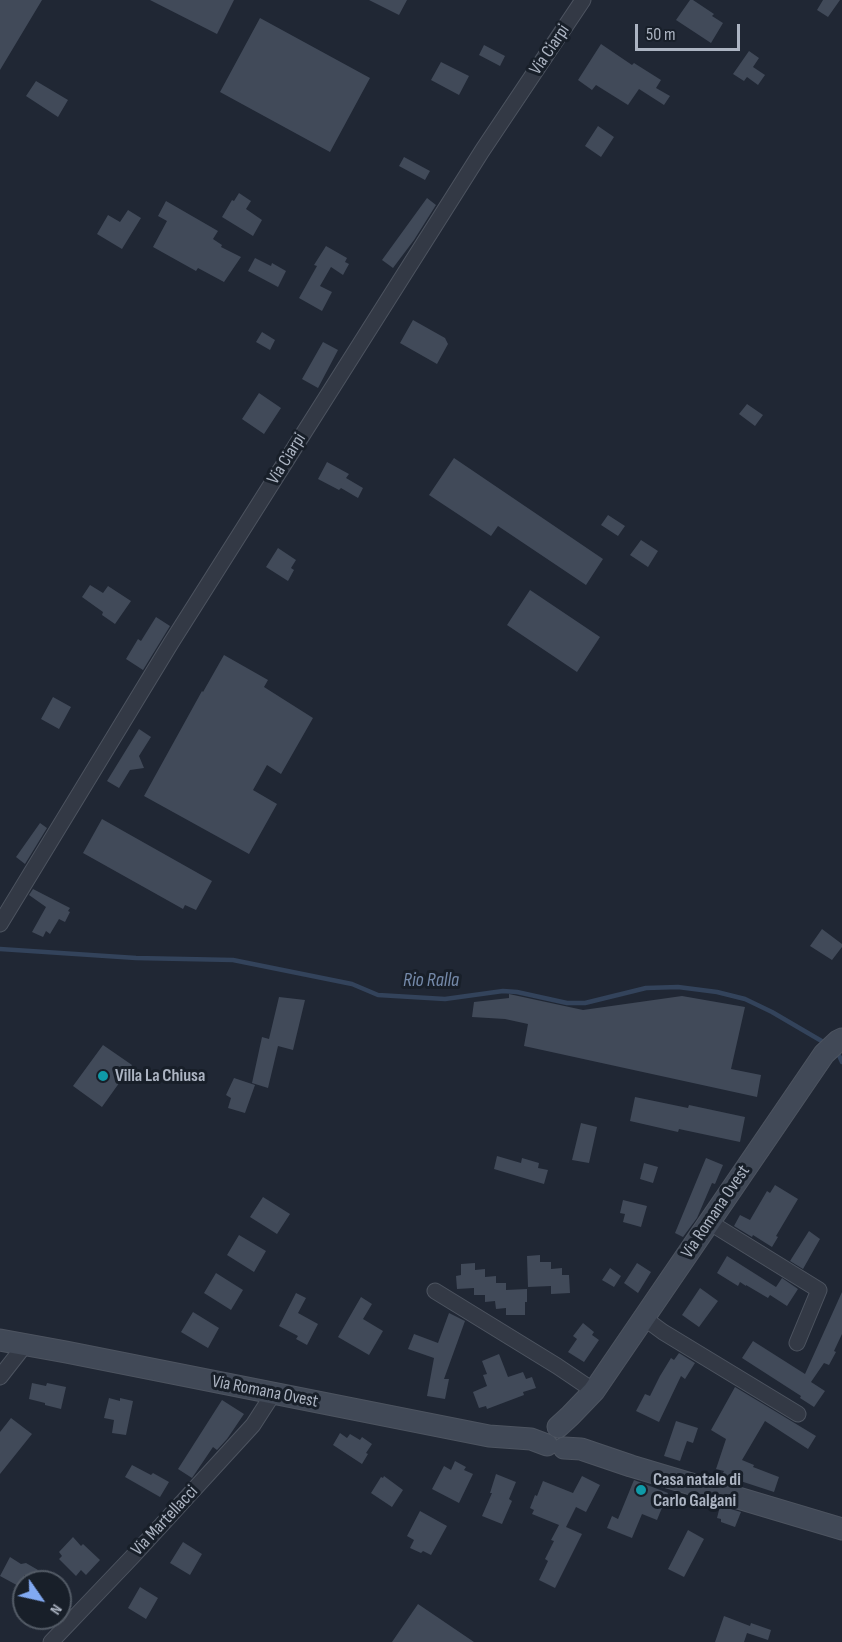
<!DOCTYPE html>
<style>
body{margin:0}
#map{position:relative;width:842px;height:1642px;overflow:hidden;background:#202734;font-family:"Sofia Sans Condensed",sans-serif}
canvas{display:block}
.north{position:absolute;left:12px;top:1570px;width:60px;height:60px;box-sizing:border-box;background:#181f29;border:2px solid #535b66;border-radius:50%;rotate:124deg;font-size:16px;font-weight:700;line-height:24px;text-align:center;color:#acb4c2}
.north::after{content:'';display:block;margin:auto;width:21px;height:27px;background:#81a9f2;clip-path:polygon(50% 0,100% 100%,50% 72%,0 100%)}
.scale{position:absolute;left:635px;top:24px;width:105px;height:27px;box-sizing:border-box;border:3px solid #acb4c2;border-top:0;padding-left:8px;font-size:18px;line-height:21px;white-space:nowrap;color:#acb4c2;-webkit-text-stroke:4px #181f29;paint-order:stroke}
</style>
<div id="map">
<canvas width="842" height="1642"></canvas>
<div class="north">N</div>
<div class="scale">50 m</div>
</div>
<script>
const ctx = document.querySelector('canvas').getContext('2d');
ctx.lineJoin = 'round';
const poly = rows => new Path2D(rows.map(r => 'M' + r).join(''));
function strokePath(path, color, width, dash) { ctx.strokeStyle = color; ctx.lineWidth = width; ctx.lineCap = dash ? 'butt' : 'round'; ctx.setLineDash(dash || []); ctx.stroke(path); }
function fillPath(path, color) { ctx.fillStyle = color; ctx.fill(path, 'evenodd'); }
function drawText(font, color, halo, rows, align = 'center') {
  ctx.font = font + ' "Sofia Sans Condensed",sans-serif'; ctx.lineWidth = 6; ctx.setLineDash([]); ctx.textBaseline = 'middle'; ctx.strokeStyle = halo; ctx.fillStyle = color; for (const [text, x, y, turn = 0] of rows) {
    ctx.save(); ctx.translate(x, y); ctx.rotate((+turn || 0) * Math.PI / 180); ctx.textAlign = isNaN(turn) ? turn : align; if (halo) ctx.strokeText(text, 0, 0); ctx.fillText(text, 0, 0); ctx.restore();
  }
}
const stream = poly([
 [0,949,136,958,233,960,352,984,378,995,445,999,503,991,517,992,567,1003,585,1003,646,988,678,987,717,992,745,999,772,1012,825,1043],
 [837,1051,842,1062]
]);
const building = poly([
 [0,0,42,0,0,70],
 [150,0,234,0,217,34],
 [369,0,407,0,399,15],
 [690,0,693,0,714,14,712,16,723,23,711,43,676,20],
 [823,0,840,0,828,17,817,10],
 [260,18,370,78,330,152,220,92],
 [601,44,632,65,634,63,661,80,656,88,670,96,664,105,639,89,628,105,596,85,592,90,578,80],
 [484,45,505,56,500,66,479,55],
 [749,51,759,58,753,67,765,75,758,85,747,77,744,81,733,74],
 [441,62,469,76,459,95,431,80],
 [36,81,68,100,58,117,26,96],
 [598,126,614,137,601,157,585,146],
 [404,157,430,171,425,180,399,166],
 [239,193,251,201,246,209,262,220,253,236,222,217,232,200,234,201],
 [427,198,436,205,414,240,393,268,382,260],
 [166,201,218,231,213,239,222,245,221,247,241,257,224,282,198,268,196,271,153,247,167,221,158,216],
 [128,210,141,218,122,249,97,234,108,215,120,222],
 [326,246,347,258,345,262,349,264,343,275,331,267,320,286,332,292,322,311,299,298,317,266,314,265],
 [255,258,271,266,272,263,286,271,278,287,248,271],
 [413,320,445,338,448,344,437,364,400,343],
 [262,332,275,340,270,350,256,342],
 [323,342,338,350,318,388,302,379],
 [259,393,281,408,264,434,242,419],
 [747,404,763,415,755,426,739,414],
 [454,458,603,559,586,585,498,526,491,536,429,495],
 [327,462,349,474,346,478,363,488,358,498,341,488,339,490,318,479],
 [608,515,625,526,618,536,601,525],
 [641,540,658,551,648,567,630,555],
 [278,548,296,560,291,568,294,570,288,581,266,567],
 [90,585,103,593,108,586,131,601,115,624,102,615,103,612,82,597],
 [530,590,600,637,577,672,507,625],
 [156,617,170,626,143,670,126,659,138,639,141,641],
 [224,655,268,680,264,687,313,718,281,774,267,765,253,790,277,804,249,854,144,796,202,691,203,692],
 [53,697,71,707,59,729,41,719],
 [139,729,151,737,139,756,144,768,130,770,119,788,107,781],
 [102,819,212,881,196,910,185,905,183,909,83,853],
 [40,823,47,828,25,864,16,857],
 [33,889,70,908,68,911,70,912,65,922,59,919,50,934,46,931,43,937,32,932,46,907,29,895],
 [822,929,842,944,842,947,832,960,810,946],
 [509,994,583,1010,682,996,745,1007,731,1069,761,1075,757,1097,524,1046,528,1024,505,1019,472,1017,474,1002,509,998],
 [279,997,305,1000,293,1050,278,1046,268,1088,252,1083,262,1037,269,1039],
 [103,1045,132,1065,102,1107,73,1086],
 [234,1078,255,1085,245,1113,228,1108,231,1098,226,1095],
 [635,1097,688,1108,689,1105,745,1117,740,1142,679,1129,678,1132,630,1121],
 [581,1123,597,1127,589,1163,572,1160],
 [497,1156,521,1163,522,1158,539,1163,538,1168,548,1170,544,1184,494,1169],
 [706,1158,723,1165,715,1184,712,1183,697,1218,683,1237,675,1233],
 [644,1163,658,1167,653,1183,640,1179],
 [775,1185,798,1199,776,1236,778,1237,772,1247,753,1235,752,1237,734,1226,740,1215,750,1220,767,1191,770,1193],
 [263,1197,290,1214,277,1234,250,1217],
 [623,1200,647,1206,641,1227,623,1222,625,1214,620,1213],
 [809,1231,820,1239,803,1269,790,1261],
 [239,1235,266,1251,254,1272,227,1255],
 [540,1255,540,1262,551,1262,551,1269,562,1268,562,1275,569,1275,570,1293,551,1294,551,1286,528,1287,527,1256],
 [727,1256,776,1287,782,1278,798,1289,787,1306,770,1295,768,1298,746,1285,746,1286,740,1282,738,1286,717,1273],
 [475,1263,475,1270,485,1269,485,1277,496,1276,496,1283,506,1283,506,1290,527,1289,527,1302,525,1302,525,1315,506,1315,506,1308,496,1309,495,1301,485,1302,485,1295,474,1295,474,1288,457,1289,456,1276,461,1275,461,1264],
 [637,1263,651,1272,638,1293,624,1283],
 [610,1268,621,1276,614,1287,602,1280],
 [216,1273,243,1290,231,1310,204,1293],
 [700,1288,718,1301,699,1327,682,1315],
 [842,1292,842,1334,834,1351,836,1352,829,1365,824,1363,811,1382,825,1391,814,1407,800,1398,801,1396,742,1358,753,1341,805,1374],
 [296,1293,306,1298,298,1313,318,1324,307,1345,296,1339,298,1336,279,1326],
 [361,1297,372,1304,363,1319,383,1331,369,1355,338,1337],
 [193,1312,219,1328,208,1348,181,1332],
 [449,1313,465,1321,444,1379,449,1379,445,1399,427,1396,434,1358,408,1349,414,1334,438,1343],
 [583,1323,594,1332,592,1335,599,1340,584,1362,568,1352,577,1339,573,1336],
 [679,1353,695,1363,685,1379,681,1376,659,1422,636,1411,645,1394,650,1396,660,1376,671,1358,674,1360],
 [499,1354,508,1377,523,1372,526,1379,532,1377,536,1388,523,1392,524,1395,487,1409,486,1406,479,1408,473,1392,487,1386,483,1375,487,1374,482,1361],
 [32,1383,46,1386,47,1383,66,1387,61,1409,45,1405,45,1403,29,1399],
 [735,1387,816,1436,808,1449,765,1421,742,1460,754,1465,753,1467,779,1477,774,1492,722,1475,724,1471,716,1469,726,1439,711,1430],
 [109,1398,120,1401,120,1398,133,1401,126,1435,112,1433,114,1420,104,1418],
 [222,1400,244,1414,227,1439,217,1450,213,1447,192,1478,178,1469],
 [11,1418,32,1434,0,1474,0,1432],
 [676,1421,698,1428,693,1443,687,1441,680,1461,664,1456],
 [340,1433,347,1438,350,1434,360,1440,362,1437,372,1444,366,1453,368,1454,362,1464,333,1445],
 [455,1461,466,1467,464,1470,473,1474,459,1503,432,1489,444,1466,451,1470],
 [132,1465,151,1475,153,1473,169,1482,160,1497,125,1477],
 [496,1474,516,1482,509,1499,512,1501,502,1524,482,1516,492,1493,490,1493],
 [384,1476,403,1490,392,1507,371,1493,381,1477,383,1478],
 [582,1476,600,1485,586,1512,576,1507,566,1527,582,1534,555,1588,539,1580,548,1561,545,1559,554,1541,551,1540,559,1525,532,1514,534,1510,530,1508,535,1495,537,1496,543,1481,573,1493],
 [634,1480,668,1493,657,1520,642,1514,632,1538,607,1528,612,1516,618,1519],
 [720,1506,741,1512,735,1527,721,1522,721,1519,717,1518],
 [420,1511,447,1526,431,1555,423,1551,421,1553,410,1548,414,1540,407,1536],
 [688,1530,704,1539,684,1577,668,1569],
 [73,1537,81,1546,83,1544,100,1560,86,1575,81,1570,76,1576,59,1559,62,1556,59,1552],
 [183,1542,202,1554,190,1575,170,1563],
 [10,1557,21,1564,26,1563,38,1570,32,1580,24,1575,24,1589,0,1576],
 [140,1587,158,1598,146,1619,128,1608],
 [418,1604,474,1642,392,1642],
 [724,1616,750,1626,751,1623,771,1630,768,1640,747,1633,744,1642,715,1642]
]);
const street = poly([
 [0,924,171,643,482,151,583,0],
 [709,1222,819,1290,797,1343],
 [435,1291,557,1366,594,1391],
 [644,1318,663,1332,798,1414],
 [0,1377,25,1345],
 [51,1642,134,1555,253,1425,273,1394]
]);
const secondary = poly([
 [0,1340,66,1352,489,1436,531,1439,547,1445],
 [558,1427,570,1416,594,1391,824,1054,838,1041,842,1039],
 [564,1448,581,1449,631,1466,842,1529]
]);
const markers = [
 [103,1076,6,"#0f9aa8"],
 [641,1490,6,"#0f9aa8"]
];
const streetNames = [
 ["Via Ciarpi",550,50,-56],
 ["Via Ciarpi",287,459,-58],
 ["Via Romana Ovest",716,1212,-56],
 ["Via Romana Ovest",265,1392,11],
 ["Via Martellacci",165,1521,-47]
];
const poiNames = [
 ["Villa La Chiusa",115,1076],
 ["Casa natale di",653,1480],
 ["Carlo Galgani",653,1501]
];
const waterNames = [
 ["Rio Ralla",431,981]
];
strokePath(stream, '#33435b', 4.5);
fillPath(building, '#414a59');
strokePath(street, '#4d5460', 17);
strokePath(secondary, '#4d5460', 23);
strokePath(street, '#333945', 15);
strokePath(secondary, '#414957', 21);
for (const [x, y, r, color] of markers) { const dot = new Path2D(); dot.arc(x, y, r, 0, 2 * Math.PI); ctx.fillStyle = color; ctx.fill(dot); strokePath(dot, '#181f29', 2); }
drawText('18px', '#acb4c2', '#181f29', streetNames);
drawText('bold 18px', '#acb4c2', '#181f29', poiNames, 'left');
drawText('italic 20px', '#758aaa', '#181f29', waterNames);
</script>
